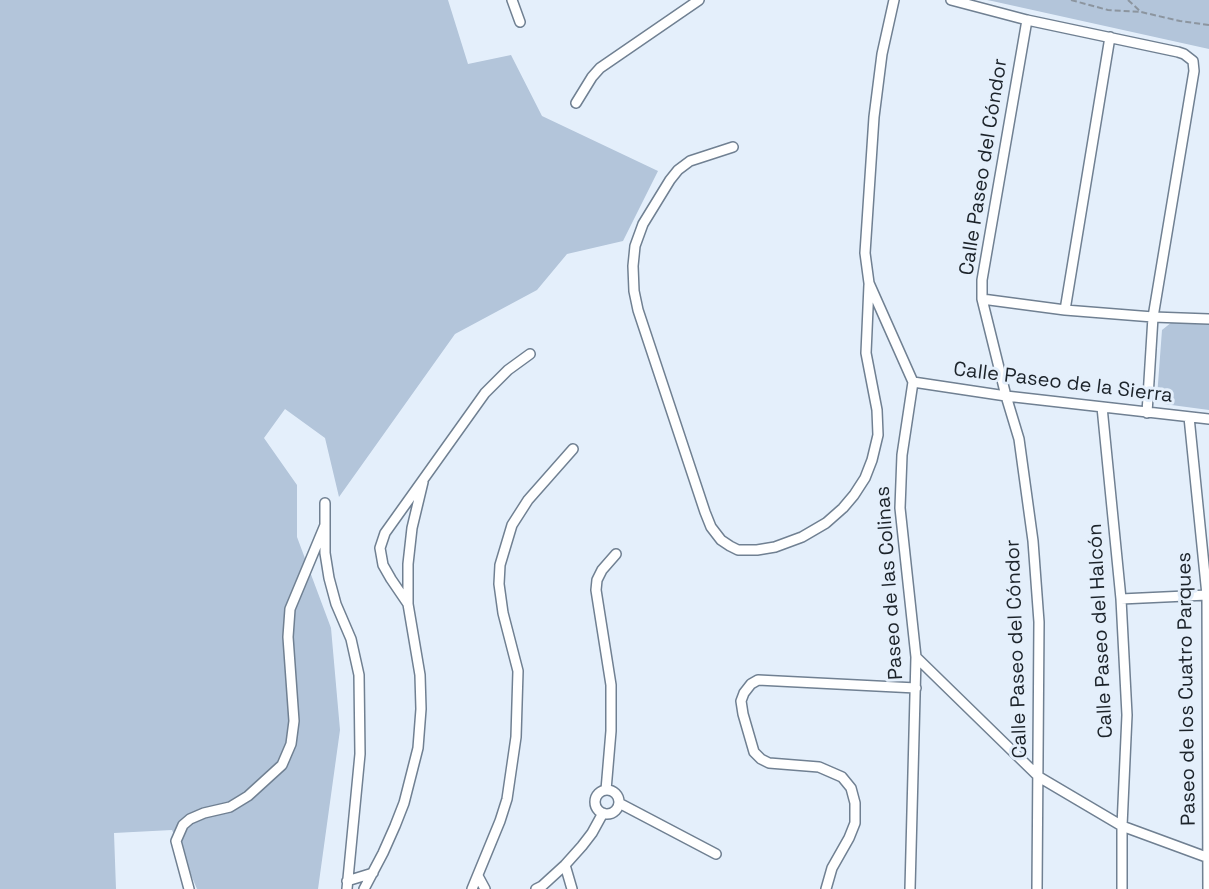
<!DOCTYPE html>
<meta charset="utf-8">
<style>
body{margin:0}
canvas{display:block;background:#e4effb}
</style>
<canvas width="1209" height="889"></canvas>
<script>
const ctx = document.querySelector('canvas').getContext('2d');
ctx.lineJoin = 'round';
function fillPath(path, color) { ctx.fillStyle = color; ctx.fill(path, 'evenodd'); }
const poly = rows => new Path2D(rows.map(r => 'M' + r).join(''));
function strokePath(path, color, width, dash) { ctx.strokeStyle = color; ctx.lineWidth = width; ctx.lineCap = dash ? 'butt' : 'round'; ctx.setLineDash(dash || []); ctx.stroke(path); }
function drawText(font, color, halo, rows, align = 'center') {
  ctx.font = font + ' "Space Grotesk",sans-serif'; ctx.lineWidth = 6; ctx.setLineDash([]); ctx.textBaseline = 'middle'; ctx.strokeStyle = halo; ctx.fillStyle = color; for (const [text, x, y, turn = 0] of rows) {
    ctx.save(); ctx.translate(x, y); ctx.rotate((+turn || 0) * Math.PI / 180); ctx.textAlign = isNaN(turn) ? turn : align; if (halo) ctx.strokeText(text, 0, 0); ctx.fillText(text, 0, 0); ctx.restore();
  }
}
const green = poly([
 [0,0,448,0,468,64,511,55,542,116,658,171,623,241,567,254,537,290,455,334,339,497,325,438,285,409,264,438,297,485,297,537,331,628,340,730,318,889,197,889,172,830,114,833,116,889,0,889],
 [987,0,1209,0,1209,49,992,1],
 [1172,322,1209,323,1209,410,1164,404,1157,397,1162,330]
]);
const path = poly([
 [1071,0,1108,10,1141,12],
 [1128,0,1141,12,1180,21,1209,25]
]);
const street = poly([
 [512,0,520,22],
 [894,0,882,54,874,117,865,253,869,283,913,382,902,455,900,508,916,657,910,889],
 [951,0,1027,20,1178,52,1184,54,1193,61,1194,71,1153,317,1147,413],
 [1027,20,982,280,982,299,1006,396,1019,439,1033,541,1039,622,1037,889],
 [576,103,592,77,600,68,699,0],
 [733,147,690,161,678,170,670,180,643,224,635,246,633,266,634,291,638,310,705,512,711,527,721,540,730,546,738,550,757,550,775,547,802,537,826,523,843,508,854,495,865,478,872,460,878,435,877,410,866,353,869,285],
 [982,299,1065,310,1153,317,1209,319],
 [1065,310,1110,37],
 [913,382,1006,396,1209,419],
 [1102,407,1121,599,1127,715,1122,826,1122,889],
 [1189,417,1207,595,1208,889],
 [325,503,325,553,329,578,336,604,351,639,359,675,360,754,347,889],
 [1121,599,1207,595],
 [408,604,391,579,383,565,380,548,385,533,485,393,508,370,530,354],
 [916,657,1039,777,1122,826,1209,858],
 '595 802a12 12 0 1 1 24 0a12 12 0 1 1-24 0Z',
 [606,790,611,731,611,685,596,590,597,580,602,570,616,554],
 [619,803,716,854],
 [565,865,572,889],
 [478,876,485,889],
 [347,881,373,873],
 [189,889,176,841,183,825,190,819,204,813,230,807,248,796,282,765,291,744,294,721,288,637,290,609,325,525],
 [364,889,383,853,395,826,404,803,418,748,421,709,420,675,408,604,408,564,412,528,423,482],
 [472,889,500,821,507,799,516,737,518,671,503,613,499,584,500,565,512,525,528,500,573,449],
 [536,889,542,886,565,865,582,846,592,833,603,813],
 [826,889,832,868,849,838,855,823,855,803,851,788,842,777,819,767,769,763,761,759,754,752,743,714,741,701,744,693,751,684,758,680,916,688]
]);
const streetNames = [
 ["Calle Paseo del Cóndor",984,167,-81],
 ["Calle Paseo de la Sierra",1063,383,7],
 ["Paseo de las Colinas",890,583,-94],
 ["Calle Paseo del Halcón",1101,631,-93],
 ["Calle Paseo del Cóndor",1017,649,-92],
 ["Paseo de los Cuatro Parques",1187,689,-91]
];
fillPath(green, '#b3c5da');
strokePath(street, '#708092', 12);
strokePath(path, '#8c959f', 2, [6, 3]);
strokePath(street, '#fff', 9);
drawText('20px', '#1c232a', '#e4effb', streetNames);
</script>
